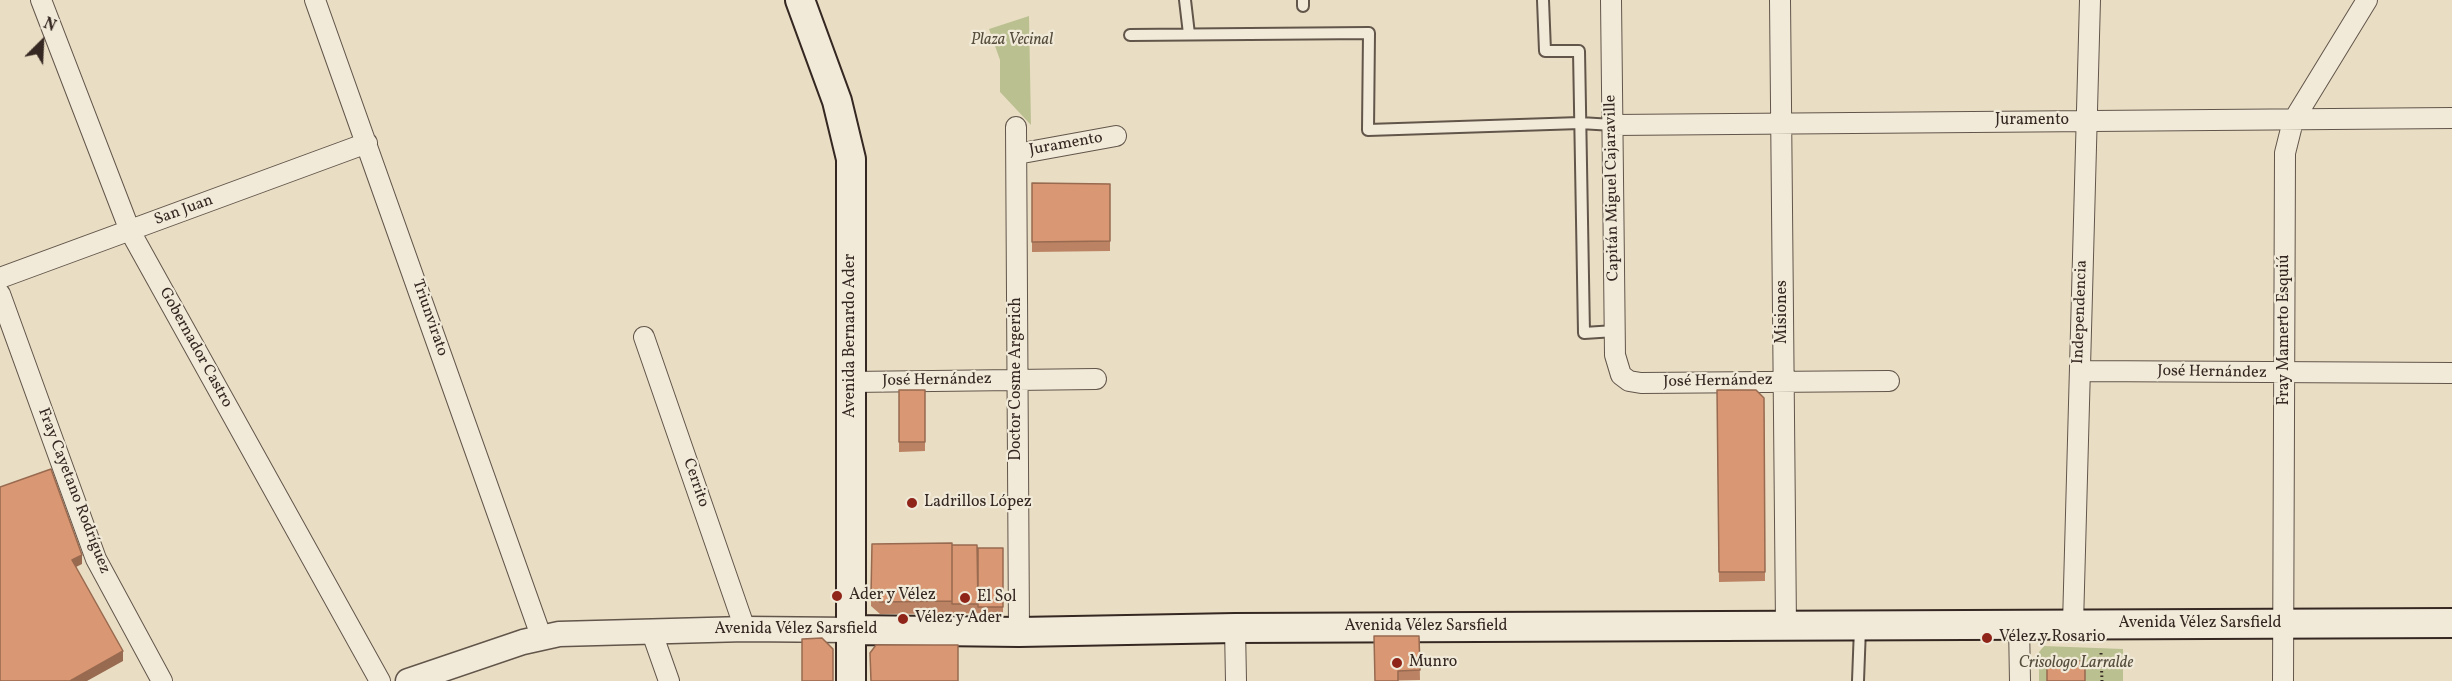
<!DOCTYPE html>
<meta charset="utf-8">
<style>
body{margin:0}
#map{position:relative;width:2452px;height:681px;overflow:hidden;background:#e9dec4;font-family:Vollkorn,serif}
canvas{display:block}
.north{position:absolute;left:12px;top:12px;width:60px;height:60px;-webkit-text-stroke:4px #f1ead9;paint-order:stroke;rotate:24deg;font-size:16px;font-weight:700;line-height:24px;text-align:center;color:#352721}
.north::after{content:'';display:block;margin:auto;width:21px;height:27px;background:#352721;clip-path:polygon(50% 0,100% 100%,50% 72%,0 100%)}
</style>
<div id="map">
<canvas width="2452" height="681"></canvas>
<div class="north">N</div>
</div>
<script>
const ctx = document.querySelector('canvas').getContext('2d');
ctx.lineJoin = 'round';
function fillPath(path, color) { ctx.fillStyle = color; ctx.fill(path, 'evenodd'); }
const poly = rows => new Path2D(rows.map(r => 'M' + r).join(''));
function strokePath(path, color, width, dash) { ctx.strokeStyle = color; ctx.lineWidth = width; ctx.lineCap = dash ? 'butt' : 'round'; ctx.setLineDash(dash || []); ctx.stroke(path); }
function drawText(font, color, halo, rows, align = 'center') {
  ctx.font = font + ' Vollkorn,serif'; ctx.lineWidth = 4.5; ctx.setLineDash([]); ctx.textBaseline = 'middle'; ctx.strokeStyle = halo; ctx.fillStyle = color; for (const [text, x, y, turn = 0] of rows) {
    ctx.save(); ctx.translate(x, y); ctx.rotate((+turn || 0) * Math.PI / 180); ctx.textAlign = isNaN(turn) ? turn : align; if (halo) ctx.strokeText(text, 0, 0); ctx.fillText(text, 0, 0); ctx.restore();
  }
}
const green = poly([
 [1029,16,1031,125,1000,92,1000,60,989,29],
 [2044,646,2123,649,2123,681,2039,681,2039,652]
]);
const path = poly([
 [2101,653,2102,681]
]);
const service = poly([
 [1185,0,1189,34],
 [1303,0,1303,6],
 [1543,0,1545,51,1579,51,1584,333,1615,331],
 [1130,35,1369,33,1368,130,1580,123,1613,125],
 [1858,681,1860,628]
]);
const minor = poly([
 [41,0,130,231,380,681],
 [315,0,541,636],
 [1611,0,1615,355,1621,375,1629,381,1641,383,1889,381],
 [1780,0,1786,625],
 [1613,125,2452,118],
 [1016,127,1019,632],
 [1017,154,1116,136],
 [0,278,367,143],
 [0,294,96,559,162,681],
 [644,337,745,629],
 [2080,371,2452,373],
 [851,382,1096,379],
 [2019,624,2020,681],
 [2073,624,2090,0],
 [1235,628,1236,681],
 [651,630,669,681],
 [2283,681,2285,153,2293,121,2367,0]
]);
const tertiary = poly([
 [408,681,523,642,559,634,745,629,851,630]
]);
const secondary = poly([
 [800,0,837,101,851,159,851,681],
 [851,630,1019,632,1235,628,2452,623]
]);
const wall = poly([
 [1032,183,1110,184,1110,251,1032,252],
 [899,390,925,390,925,451,899,452],
 [1717,390,1764,398,1765,581,1719,582],
 [872,544,952,545,978,548,1003,548,1003,613,880,614,871,606],
 [1419,636,1420,680,1375,681]
]);
const shadedWall = poly([
 [82,555,82,564,72,569,72,560],
 [123,651,123,661,87,681,70,681]
]);
const building = poly([
 [1032,183,1110,184,1110,241,1032,242,1032,183],
 [899,390,925,390,925,442,899,442,899,390],
 [1717,390,1756,390,1764,398,1765,572,1719,572,1717,390],
 [51,469,82,555,72,560,123,651,70,681,0,681,0,487,51,469],
 [952,543,952,601,880,602,871,594,872,544,952,543],
 [952,545,977,545,978,604,952,604,952,545],
 [978,548,1003,548,1003,607,978,607,978,548],
 [1374,636,1419,636,1420,670,1398,671,1398,681,1375,681,1374,636],
 [822,638,833,649,833,681,802,681,802,639,822,638],
 [876,645,958,645,958,681,871,681,870,653,876,645],
 [2047,660,2085,661,2085,681,2047,681,2047,660]
]);
const markers = [
 [912,503,6,"#8f2418"],
 [837,596,6,"#8f2418"],
 [965,598,6,"#8f2418"],
 [903,619,6,"#8f2418"],
 [1987,638,6,"#8f2418"],
 [1397,663,6,"#8f2418"]
];
const parkNames = [
 ["Plaza Vecinal",1012,41],
 ["Crisologo Larralde",2076,664]
];
const streetNames = [
 ["Juramento",2032,121],
 ["Juramento",1066,145,-10],
 ["Capitán Miguel Cajaraville",1613,188,-91],
 ["San Juan",184,211,-20],
 ["Misiones",1783,312,-90],
 ["Independencia",2081,312,-88],
 ["Triunvirato",429,318,71],
 ["Fray Mamerto Esquiú",2285,330,-90],
 ["Avenida Bernardo Ader",851,336,-90],
 ["Gobernador Castro",195,348,61],
 ["José Hernández",2212,373,1],
 ["Doctor Cosme Argerich",1017,379,-90],
 ["José Hernández",937,381,-1],
 ["José Hernández",1718,382,-1],
 ["Cerrito",695,483,71],
 ["Fray Cayetano Rodríguez",73,491,69],
 ["Avenida Vélez Sarsfield",2200,624],
 ["Avenida Vélez Sarsfield",1426,627],
 ["Avenida Vélez Sarsfield",796,630]
];
const poiNames = [
 ["Ladrillos López",924,503],
 ["Ader y Vélez",849,596],
 ["El Sol",977,598],
 ["Vélez y Ader",915,619],
 ["Vélez y Rosario",1999,638],
 ["Munro",1409,663]
];
fillPath(green, '#bbc091');
strokePath(service, '#62554a', 14);
strokePath(minor, '#62554a', 22);
strokePath(tertiary, '#62554a', 27);
strokePath(secondary, '#352721', 32);
strokePath(path, '#352721', 3, [1.5, 3]);
strokePath(service, '#f1ead9', 10);
strokePath(minor, '#f1ead9', 20);
strokePath(tertiary, '#f1ead9', 24);
strokePath(secondary, '#f1ead9', 28);
fillPath(wall, '#bb8263');
fillPath(shadedWall, '#986a50');
fillPath(building, '#d99773');
strokePath(building, '#986a50', 1.5);
for (const [x, y, r, color] of markers) { const dot = new Path2D(); dot.arc(x, y, r, 0, 2 * Math.PI); ctx.fillStyle = color; ctx.fill(dot); strokePath(dot, '#f1ead9', 2); }
drawText('italic 16px', '#564d3d', '#f1ead9', parkNames);
drawText('16px', '#352721', '#f1ead9', streetNames);
drawText('16px', '#352721', '#f1ead9', poiNames, 'left');
</script>
